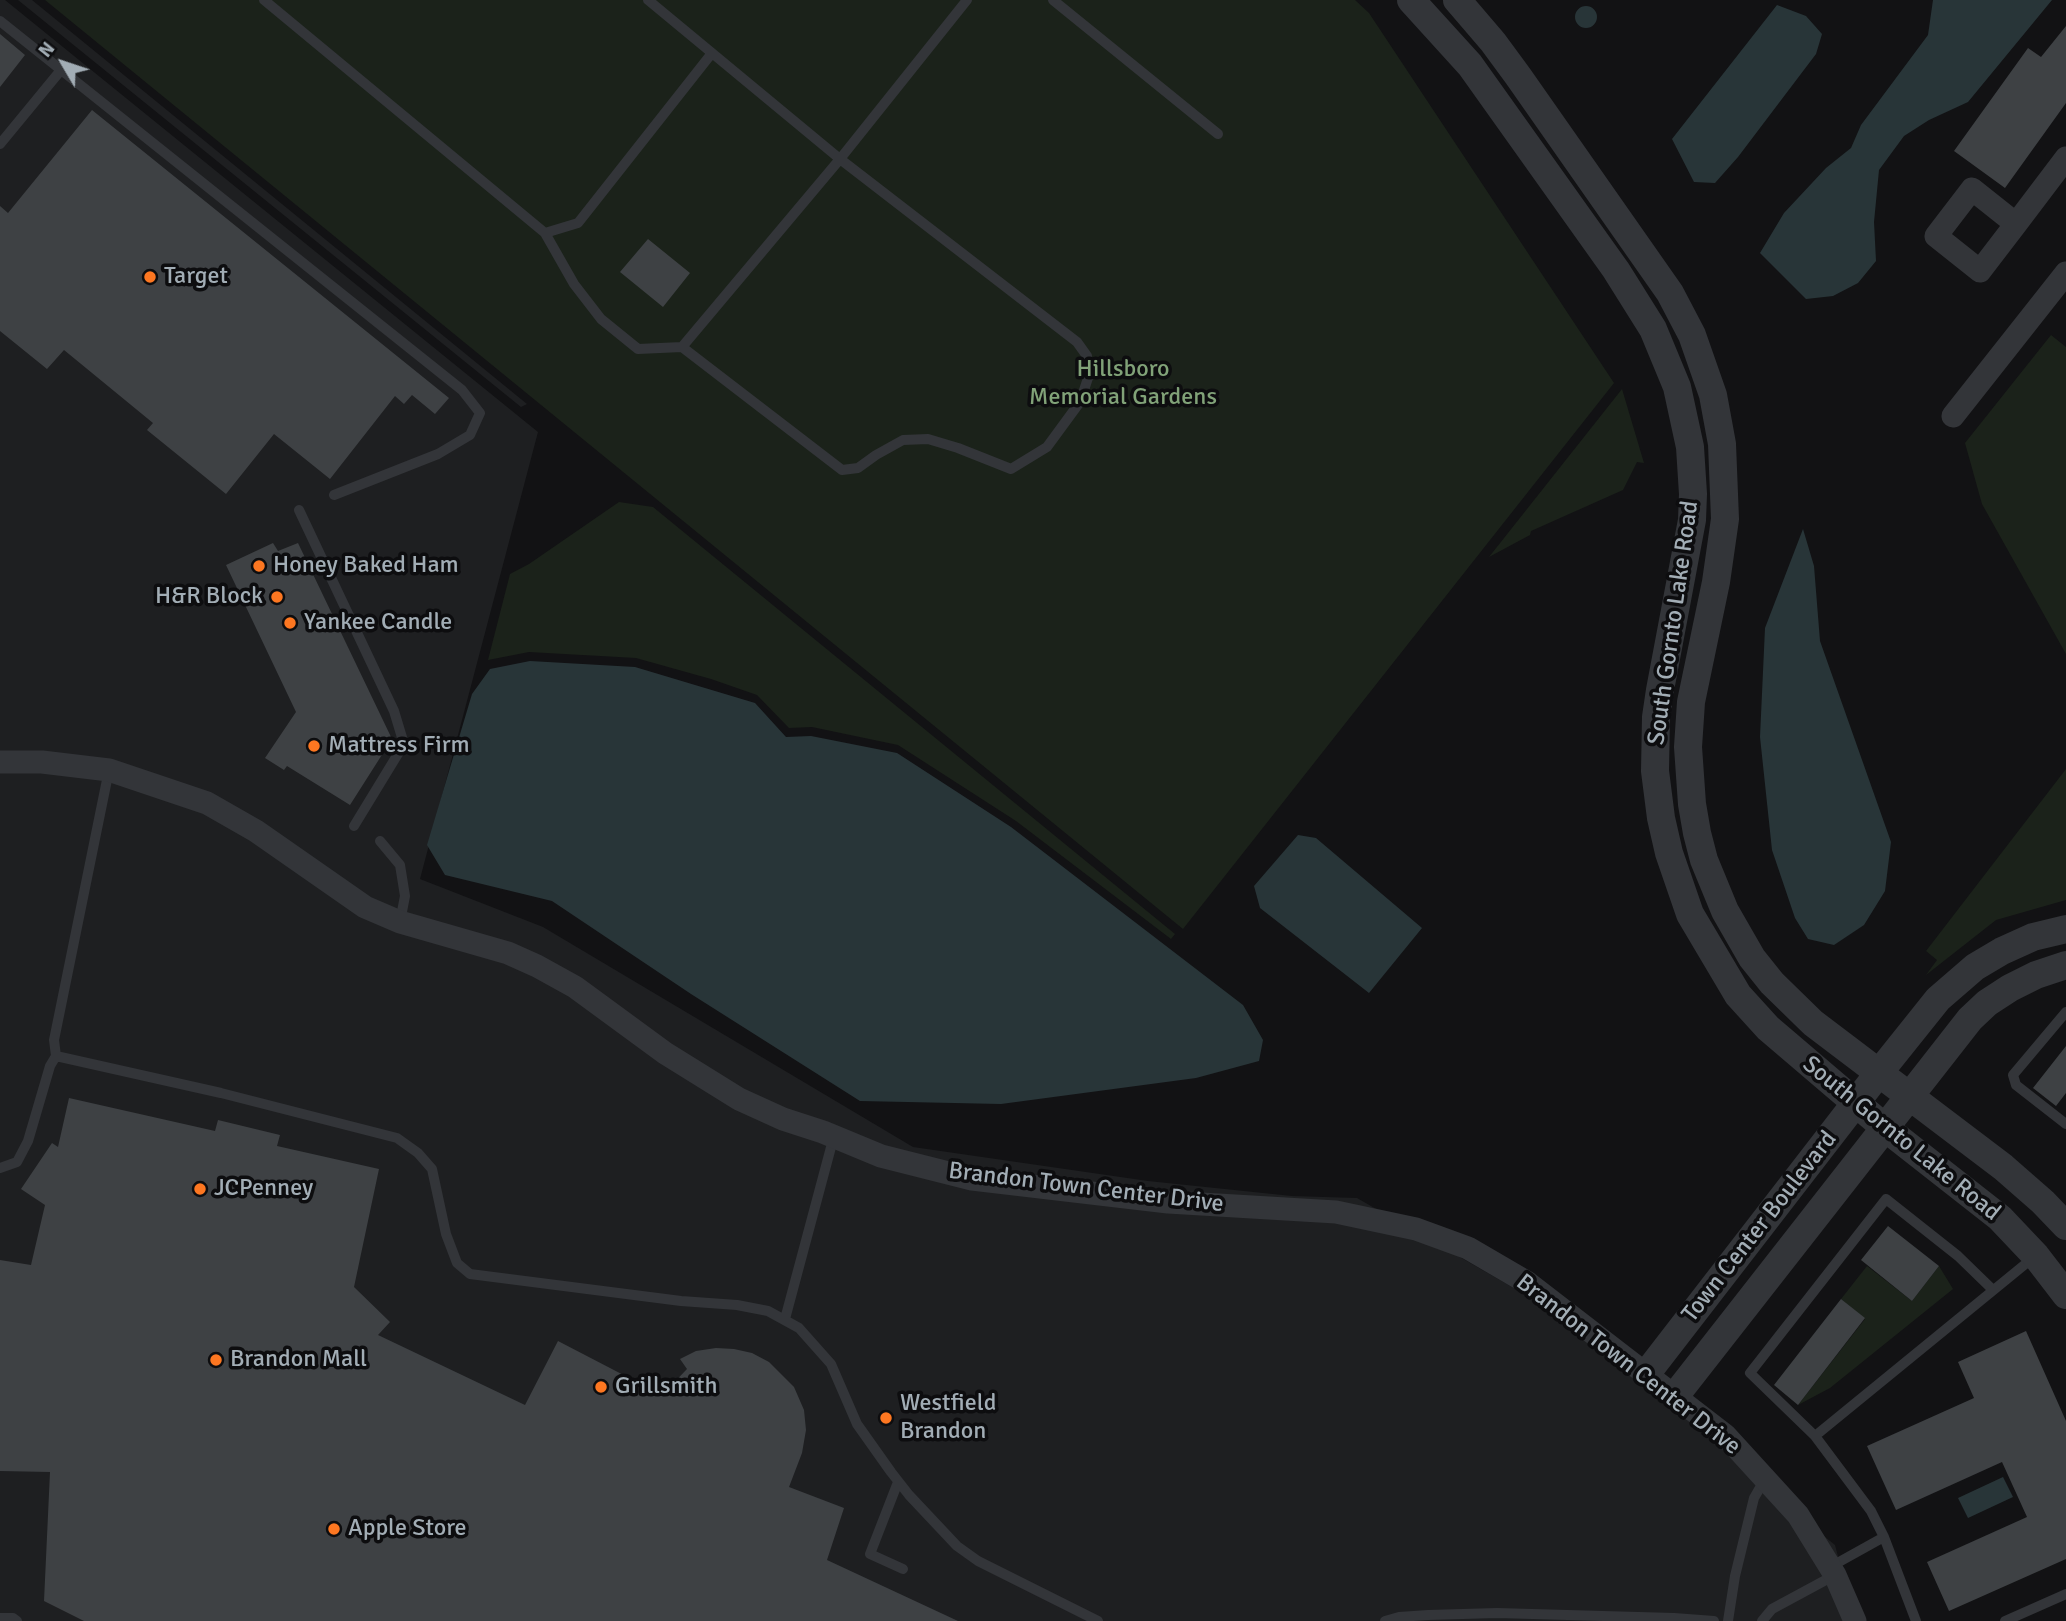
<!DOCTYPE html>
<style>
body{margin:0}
#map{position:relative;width:2066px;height:1621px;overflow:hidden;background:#121214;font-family:Signika,sans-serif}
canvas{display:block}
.north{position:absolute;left:28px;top:28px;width:70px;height:70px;-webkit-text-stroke:5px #0d0d0f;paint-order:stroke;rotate:309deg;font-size:19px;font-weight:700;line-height:28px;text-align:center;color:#a2adb5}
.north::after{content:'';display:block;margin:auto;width:24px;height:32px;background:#a2adb5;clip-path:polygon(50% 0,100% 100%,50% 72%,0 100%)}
</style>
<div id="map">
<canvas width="2066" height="1621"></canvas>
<div class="north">N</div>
</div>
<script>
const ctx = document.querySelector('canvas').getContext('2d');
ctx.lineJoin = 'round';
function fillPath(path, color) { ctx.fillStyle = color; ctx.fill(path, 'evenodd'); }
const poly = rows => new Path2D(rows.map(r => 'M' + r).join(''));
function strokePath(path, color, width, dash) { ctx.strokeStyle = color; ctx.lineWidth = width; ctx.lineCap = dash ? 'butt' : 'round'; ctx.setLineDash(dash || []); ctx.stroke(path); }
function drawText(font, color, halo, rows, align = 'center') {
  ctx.font = font + ' Signika,sans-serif'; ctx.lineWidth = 7; ctx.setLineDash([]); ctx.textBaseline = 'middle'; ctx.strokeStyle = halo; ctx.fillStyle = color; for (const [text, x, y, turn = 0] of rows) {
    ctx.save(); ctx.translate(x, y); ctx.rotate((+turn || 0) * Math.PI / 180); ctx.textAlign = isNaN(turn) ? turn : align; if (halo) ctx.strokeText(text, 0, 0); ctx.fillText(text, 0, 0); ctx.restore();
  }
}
const built = poly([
 [0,0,5,0,538,432,420,879,543,927,913,1147,1148,1181,1292,1196,1357,1198,1601,1338,1798,1515,1835,1545,1855,1621,0,1621],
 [18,0,32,0,527,404,521,407]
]);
const green = poly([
 [45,0,1355,0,1369,13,1614,383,1183,929],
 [2051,335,2066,347,2066,654,1982,504,1965,443],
 [1622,389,1644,463,1637,462,1623,490,1531,531,1530,535,1489,557],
 [619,502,653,507,1175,934,1171,939,1016,821,898,745,812,727,789,728,757,695,711,679,636,658,529,652,488,660,510,574,529,564],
 [2066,769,2066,900,1996,920,1926,975,1937,960,1926,951],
 [1867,1266,1912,1301,1939,1266,1953,1289,1830,1388,1798,1405,1865,1319,1841,1299]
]);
const water = poly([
 [1933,0,2052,0,1968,102,1929,120,1904,136,1879,170,1874,222,1876,261,1858,283,1833,296,1806,299,1760,253,1784,213,1826,168,1851,148,1861,125,1928,35],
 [1777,5,1806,16,1822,34,1816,54,1738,157,1715,183,1694,182,1672,139],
 '1575 17a11 11 0 1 1 22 0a11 11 0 1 1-22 0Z',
 [1803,529,1814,566,1820,641,1891,842,1885,891,1864,925,1834,945,1808,939,1795,918,1772,850,1760,737,1765,628],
 [530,661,635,667,755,703,786,737,811,736,897,753,1011,827,1243,1005,1263,1040,1259,1061,1196,1078,1001,1104,860,1101,691,994,552,901,445,875,427,845,472,694,490,669],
 [1298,835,1316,838,1422,928,1369,993,1260,908,1254,886],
 [2003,1477,2013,1497,1968,1518,1958,1498]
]);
const building = poly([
 [2066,26,2066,103,2005,188,1954,151,2028,48,2041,57],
 [0,34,25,55,0,87],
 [92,110,449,398,435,414,412,395,404,404,395,396,330,479,274,434,226,494,147,430,153,423,64,350,47,369,0,331,0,206,8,213],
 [648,239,690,273,663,307,620,272],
 [273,543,278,551,298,543,392,739,350,805,287,766,284,770,265,758,296,712,226,565],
 [2066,1046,2066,1093,2056,1106,2033,1088],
 [69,1098,215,1131,218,1120,280,1135,277,1146,379,1169,354,1287,390,1322,378,1335,525,1405,558,1341,662,1395,687,1369,680,1359,696,1351,716,1348,734,1349,752,1353,769,1362,794,1387,804,1410,806,1430,802,1453,789,1487,844,1508,827,1560,958,1621,84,1621,44,1601,50,1472,0,1471,0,1260,31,1265,45,1205,21,1189,52,1143,58,1147],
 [1888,1226,1939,1266,1912,1301,1861,1260],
 [1841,1299,1865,1318,1798,1405,1774,1385],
 [2026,1331,2066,1421,2066,1559,1949,1611,1927,1562,2027,1517,2002,1462,1896,1510,1867,1446,1974,1398,1958,1362]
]);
const service = poly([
 [264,0,545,233,574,284,601,319,638,349,682,347,840,159,967,0],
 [648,0,840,159,1077,342,1087,356,1088,378,1080,402,1047,447,1011,469,958,448,928,439,903,440,876,455,858,468,842,470,682,347],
 [1053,0,1218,134],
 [0,21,462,390,480,413,470,435,438,454,334,495],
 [0,144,61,70],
 [545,233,578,223,712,53],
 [299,510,394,711,404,744,354,826],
 [380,841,400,865,405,896,400,922],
 [2066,1012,2013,1075,2016,1085,2066,1124],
 [56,1056,54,1040,109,770],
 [0,1168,17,1162,28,1141,50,1066,56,1056,221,1093,397,1138,418,1153,432,1169,446,1234,457,1263,470,1274,681,1301,737,1305,768,1311,799,1328,831,1364,857,1424,891,1472,909,1495,957,1546,978,1561,1098,1621],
 [785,1319,834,1136],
 [1815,1436,1750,1373,1886,1199,1958,1256,1993,1290],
 [898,1482,870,1554,903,1569],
 [1884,1537,1916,1621],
 [1830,1567,1884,1537,1871,1511,1815,1436,2034,1257],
 [0,1618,13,1618,17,1621],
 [1385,1621,1399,1617,1428,1615,1497,1613,1674,1618,1714,1621],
 [1728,1621,1735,1576,1754,1498,1765,1479],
 [1762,1621,1772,1609,1835,1575],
 [2005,1621,2066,1594]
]);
const minor = poly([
 [2016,224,1972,189,1936,236,1980,271,2016,224,2066,158],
 [1953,416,2066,273],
 [0,762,42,762,109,770,207,803,256,831,365,907,400,922,508,953,537,966,575,987,665,1053,739,1099,783,1119,823,1132,881,1156,972,1179,1168,1202,1336,1212,1416,1229,1468,1248,1528,1283,1725,1435,1798,1515,1835,1575,1855,1621]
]);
const tertiary = poly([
 [1411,0,1470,65,1616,270,1653,329,1677,387,1690,447,1693,494,1692,520,1660,690,1656,717,1655,771,1661,818,1669,853,1690,914,1738,995,1768,1028,1884,1127,2000,1218,2036,1256,2066,1295],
 [1457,0,1493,42,1518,76,1670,293,1692,335,1713,395,1722,444,1725,519,1716,582,1691,702,1688,747,1692,804,1697,833,1704,860,1725,911,1752,958,1772,983,1813,1023,2003,1167,2043,1202,2066,1226],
 [1647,1373,1878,1074,1938,999,1975,967,2002,951,2033,937,2066,929],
 [1675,1396,1970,1019,1987,1003,2010,988,2036,975,2066,965]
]);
const markers = [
 [150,277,7,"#fd7721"],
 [259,566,7,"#fd7721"],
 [277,597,7,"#fd7721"],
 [290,623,7,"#fd7721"],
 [314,746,7,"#fd7721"],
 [200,1189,7,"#fd7721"],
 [216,1360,7,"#fd7721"],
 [601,1387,7,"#fd7721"],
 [886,1418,7,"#fd7721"],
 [334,1529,7,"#fd7721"]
];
const poiNames = [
 ["Target",164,277],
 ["Honey Baked Ham",273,566],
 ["H&R Block",263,597,"right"],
 ["Yankee Candle",304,623],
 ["Mattress Firm",328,746],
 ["JCPenney",214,1189],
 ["Brandon Mall",230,1360],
 ["Grillsmith",615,1387],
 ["Westfield",900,1404],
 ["Brandon",900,1432],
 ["Apple Store",348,1529]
];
const parkNames = [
 ["Hillsboro",1123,370],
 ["Memorial Gardens",1123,398]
];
const streetNames = [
 ["South Gornto Lake Road",1674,623,-82],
 ["South Gornto Lake Road",1901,1139,39],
 ["Brandon Town Center Drive",1086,1188,7],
 ["Town Center Boulevard",1760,1227,-52],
 ["Brandon Town Center Drive",1628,1365,38]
];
fillPath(built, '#1e1f21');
fillPath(green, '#1b221a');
fillPath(water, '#283538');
fillPath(building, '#3e4144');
strokePath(service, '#333539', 10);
strokePath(minor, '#333539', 23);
strokePath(tertiary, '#333539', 28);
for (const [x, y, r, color] of markers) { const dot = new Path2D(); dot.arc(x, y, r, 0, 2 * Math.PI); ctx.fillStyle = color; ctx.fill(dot); strokePath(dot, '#0d0d0f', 2.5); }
drawText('24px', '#a2adb5', '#0d0d0f', poiNames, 'left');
drawText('24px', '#81a278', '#0d0d0f', parkNames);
drawText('24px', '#a2adb5', '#0d0d0f', streetNames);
</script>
